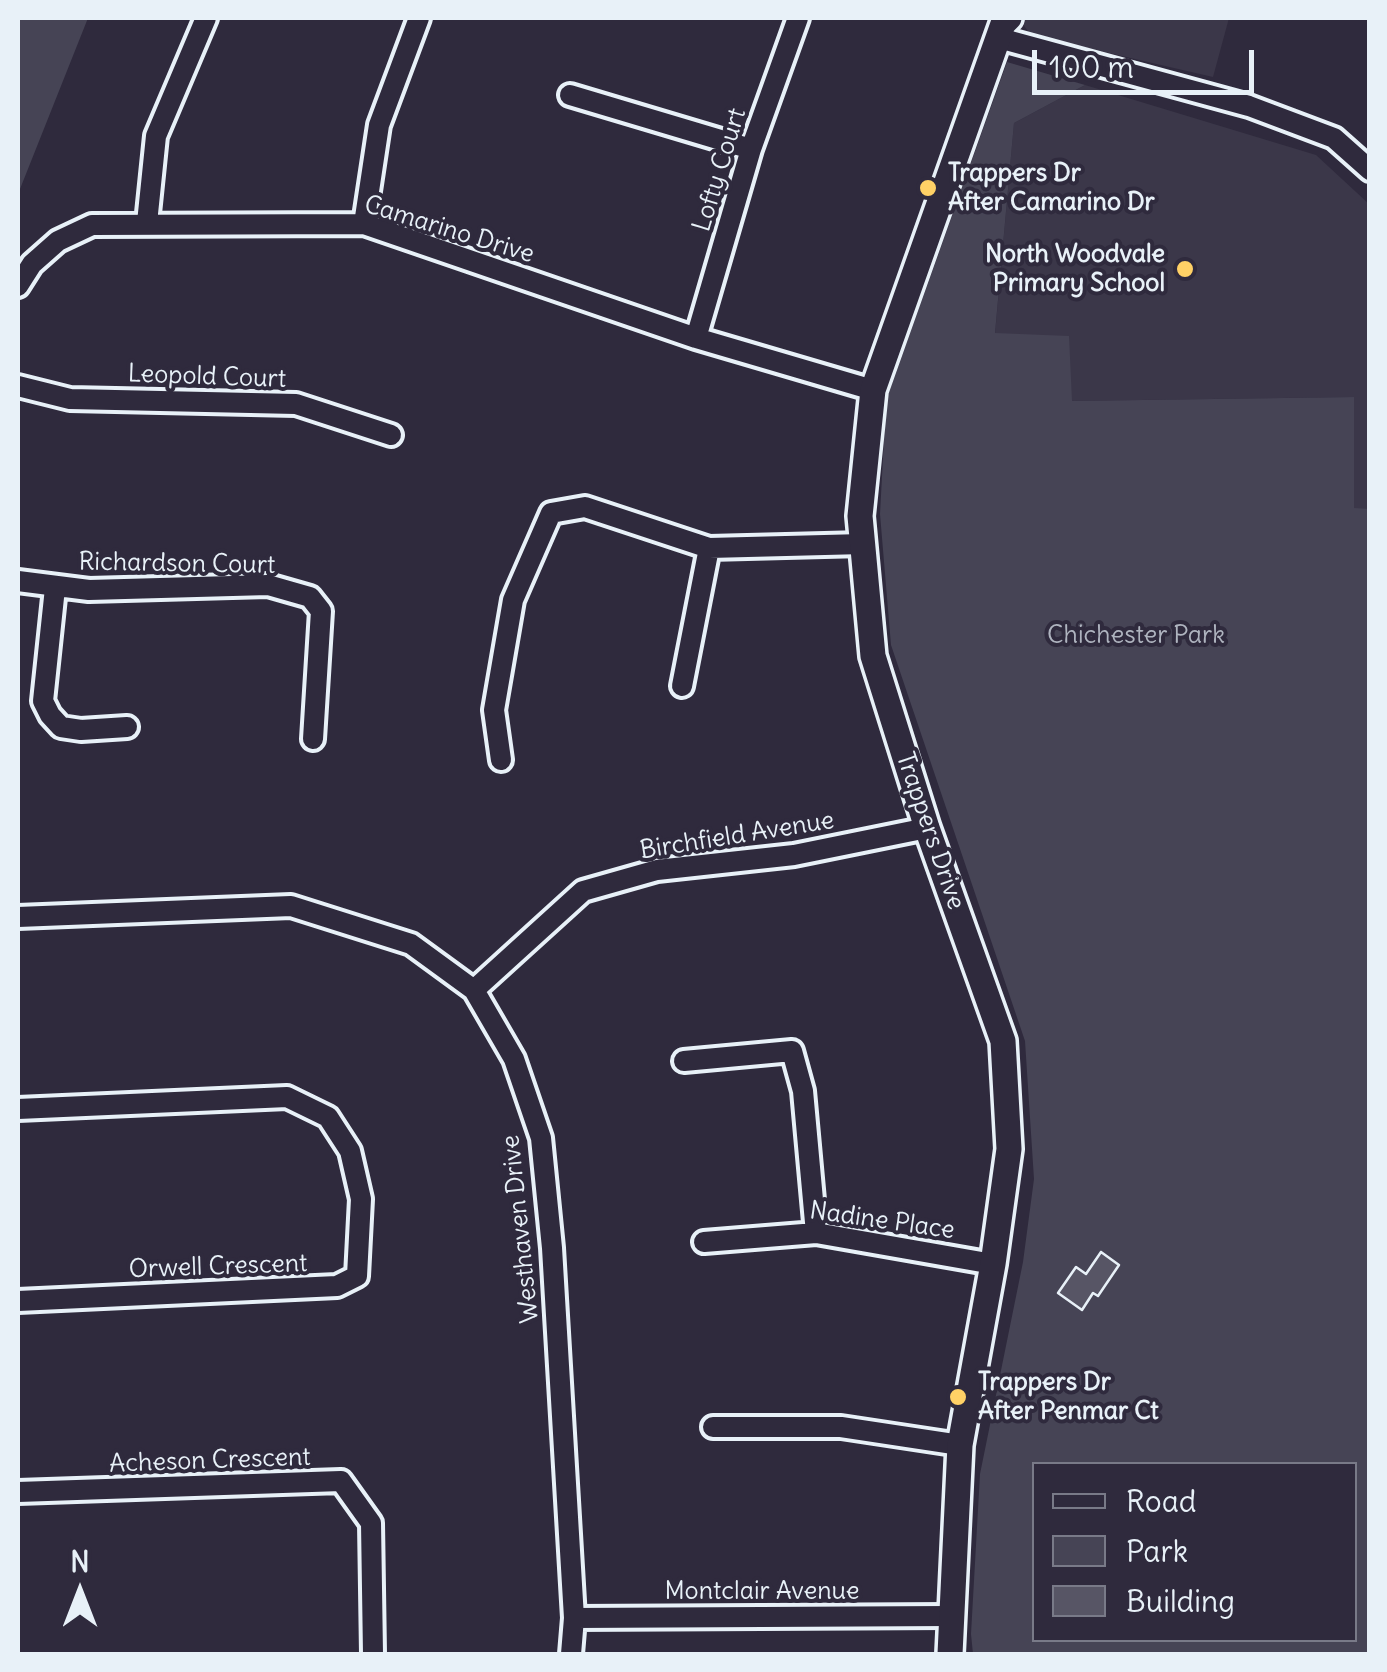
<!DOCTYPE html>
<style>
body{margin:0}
#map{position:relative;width:1387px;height:1672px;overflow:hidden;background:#2f2a3d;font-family:Delius,sans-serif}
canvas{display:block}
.frame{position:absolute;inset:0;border:20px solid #e8f1f8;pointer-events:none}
.legend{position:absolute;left:1032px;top:1462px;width:325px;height:180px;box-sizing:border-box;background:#2f2a3d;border:2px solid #797a88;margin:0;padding:12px 18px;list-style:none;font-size:30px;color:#e8f1f8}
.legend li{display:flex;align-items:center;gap:20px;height:50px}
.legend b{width:50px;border:2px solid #797a88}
.north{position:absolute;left:30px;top:1542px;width:100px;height:100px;-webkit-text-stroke:8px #2f2a3d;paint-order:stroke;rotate:0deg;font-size:28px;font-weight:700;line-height:40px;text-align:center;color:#e8f1f8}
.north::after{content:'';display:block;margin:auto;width:35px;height:45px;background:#e8f1f8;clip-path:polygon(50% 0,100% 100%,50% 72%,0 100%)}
.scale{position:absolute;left:1032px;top:50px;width:222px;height:45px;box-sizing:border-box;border:5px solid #e8f1f8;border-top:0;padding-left:12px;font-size:30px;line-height:35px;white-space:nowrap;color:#e8f1f8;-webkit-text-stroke:8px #2f2a3d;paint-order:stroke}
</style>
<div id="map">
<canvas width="1387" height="1672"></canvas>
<div class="frame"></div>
<ul class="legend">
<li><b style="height:12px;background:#2f2a3d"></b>Road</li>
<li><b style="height:28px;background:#464455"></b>Park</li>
<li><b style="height:28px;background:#575565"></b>Building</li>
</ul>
<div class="north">N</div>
<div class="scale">100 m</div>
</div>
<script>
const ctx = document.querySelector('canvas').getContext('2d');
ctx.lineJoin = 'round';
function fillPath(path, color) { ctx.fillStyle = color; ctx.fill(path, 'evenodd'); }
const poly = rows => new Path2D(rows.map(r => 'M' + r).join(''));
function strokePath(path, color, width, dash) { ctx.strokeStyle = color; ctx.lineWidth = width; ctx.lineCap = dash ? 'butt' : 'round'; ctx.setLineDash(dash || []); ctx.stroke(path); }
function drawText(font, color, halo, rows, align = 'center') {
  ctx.font = font + ' Delius,sans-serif'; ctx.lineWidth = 8; ctx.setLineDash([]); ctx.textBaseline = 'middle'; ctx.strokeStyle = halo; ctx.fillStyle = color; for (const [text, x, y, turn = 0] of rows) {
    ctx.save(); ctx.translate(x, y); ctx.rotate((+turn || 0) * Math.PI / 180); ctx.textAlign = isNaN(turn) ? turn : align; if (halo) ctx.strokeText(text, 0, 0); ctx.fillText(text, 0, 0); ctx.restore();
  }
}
const built = poly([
 [1018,18,1229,18,1213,77,1031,35],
 [1085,85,1316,155,1369,204,1369,509,1354,509,1353,397,1071,401,995,334,1014,123]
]);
const green = poly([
 [18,18,88,18,18,194],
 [1007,62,1085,85,1014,123,995,333,1069,336,1072,401,1354,397,1354,508,1370,509,1369,1654,973,1654,971,1634,980,1474,1023,1262,1034,1179,1025,1041,891,645,880,514,886,401],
 [1034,1464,1354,1464,1354,1640,1034,1640]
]);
const building = poly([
 [1101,1252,1119,1265,1098,1296,1093,1293,1082,1310,1058,1293,1076,1267,1086,1274,1101,1252]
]);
const minor = poly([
 [999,38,1249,106,1334,138,1370,170],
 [570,95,751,149],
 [147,223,156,136,206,18],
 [364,224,379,125,419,18],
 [18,286,32,264,58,241,92,225,364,224,696,338,873,390],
 [696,338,751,149,798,18],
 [18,386,70,399,296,404,391,435],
 [18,581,89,590,268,585,310,597,321,611,313,739],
 [55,588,43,701,50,715,61,727,81,730,127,727],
 [682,686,709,548],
 [501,760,494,710,513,600,551,513,585,507,709,548,863,544],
 [18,917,291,906,411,944,474,990,514,1059,541,1138,552,1248,574,1618,571,1654],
 [474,990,583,891,657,870,794,855,927,828],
 [684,1061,792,1051,803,1091,816,1233],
 [18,1109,287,1097,328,1117,350,1151,361,1199,357,1276,337,1286,18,1301],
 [704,1242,816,1233,993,1264],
 [713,1427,841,1427,960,1445],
 [18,1492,341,1481,371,1523,373,1654],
 [574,1618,950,1616]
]);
const major = poly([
 [950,1654,960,1445,993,1264,1009,1149,1003,1041,927,828,873,656,860,516,873,390,1003,24,1009,18]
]);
const markers = [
 [928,188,10,"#ffd166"],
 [1185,269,10,"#ffd166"],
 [958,1397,10,"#ffd166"]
];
const streetNames = [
 ["Lofty Court",720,170,-73],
 ["Camarino Drive",449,230,17],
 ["Leopold Court",207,377,2],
 ["Richardson Court",177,564,1],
 ["Trappers Drive",930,831,71],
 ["Birchfield Avenue",737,836,-9],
 ["Nadine Place",882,1221,8],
 ["Westhaven Drive",521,1229,-96],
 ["Orwell Crescent",218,1267,-2],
 ["Acheson Crescent",210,1461,-2],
 ["Montclair Avenue",762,1592]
];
const poiNames = [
 ["Trappers Dr",948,174],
 ["After Camarino Dr",948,203],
 ["North Woodvale",1165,255,"right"],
 ["Primary School",1165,284,"right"],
 ["Trappers Dr",978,1383],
 ["After Penmar Ct",978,1412]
];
const parkNames = [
 ["Chichester Park",1136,636]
];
fillPath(built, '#3b3749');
fillPath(green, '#464455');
fillPath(building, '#575565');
strokePath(building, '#e8f1f8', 2.5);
strokePath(minor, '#e8f1f8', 28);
strokePath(major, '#e8f1f8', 32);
strokePath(minor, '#2f2a3d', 20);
strokePath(major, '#2f2a3d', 25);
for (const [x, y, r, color] of markers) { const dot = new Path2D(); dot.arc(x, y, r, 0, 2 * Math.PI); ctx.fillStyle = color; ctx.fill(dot); strokePath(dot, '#2f2a3d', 4); }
drawText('25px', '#e8f1f8', '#2f2a3d', streetNames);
drawText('bold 25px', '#e8f1f8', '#2f2a3d', poiNames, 'left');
drawText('25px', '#afb4bf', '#2f2a3d', parkNames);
</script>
